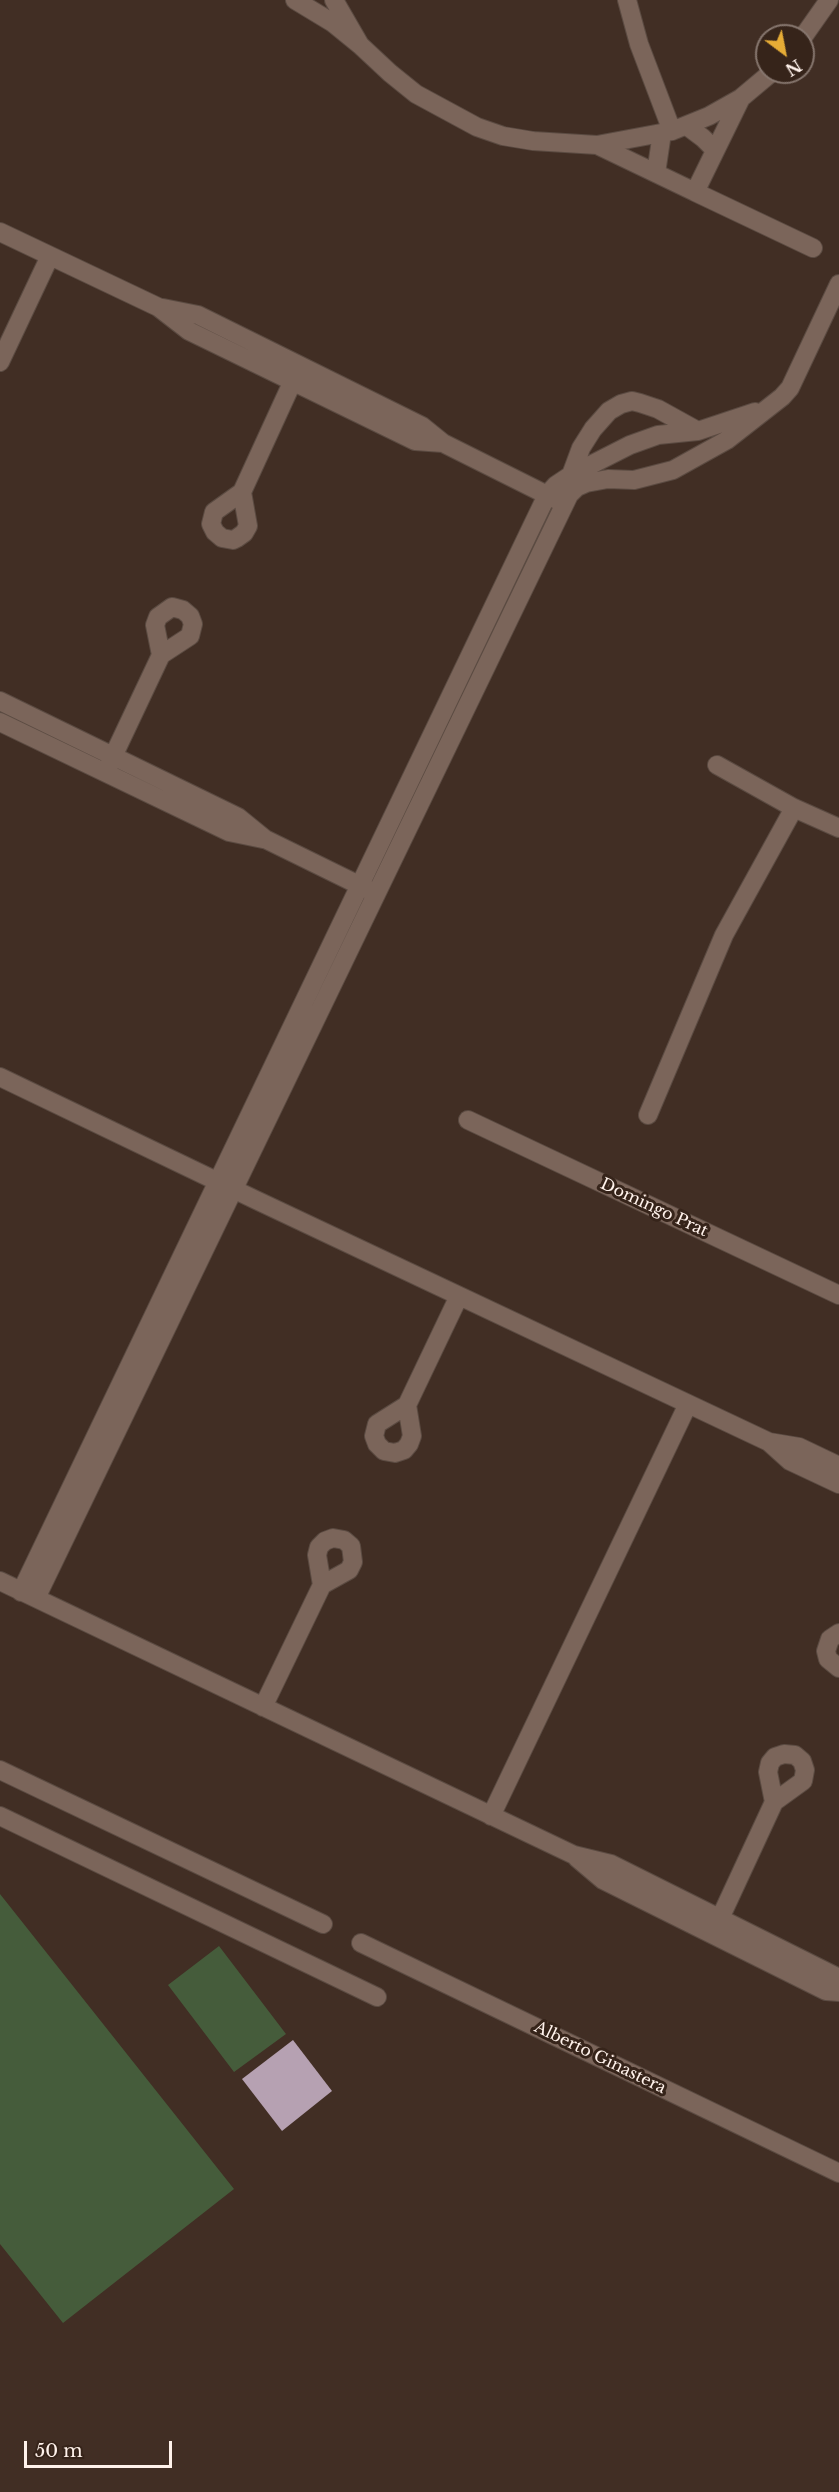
<!DOCTYPE html>
<style>
body{margin:0}
#map{position:relative;width:839px;height:2492px;overflow:hidden;background:#412e24;font-family:"Libre Baskerville",serif}
canvas{display:block}
.north{position:absolute;left:755px;top:24px;width:60px;height:60px;box-sizing:border-box;background:#36241a;border:2px solid #86766e;border-radius:50%;rotate:148deg;font-size:16px;font-weight:700;line-height:24px;text-align:center;color:#fff2eb}
.north::after{content:'';display:block;margin:auto;width:21px;height:27px;background:#e6ac36;clip-path:polygon(50% 0,100% 100%,50% 72%,0 100%)}
.scale{position:absolute;left:24px;top:2441px;width:148px;height:27px;box-sizing:border-box;border:3px solid #fff2eb;border-top:0;padding-left:8px;font-size:18px;line-height:21px;white-space:nowrap;color:#fff2eb;-webkit-text-stroke:4px #36241a;paint-order:stroke}
</style>
<div id="map">
<canvas width="839" height="2492"></canvas>
<div class="north">N</div>
<div class="scale">50 m</div>
</div>
<script>
const ctx = document.querySelector('canvas').getContext('2d');
ctx.lineJoin = 'round';
function fillPath(path, color) { ctx.fillStyle = color; ctx.fill(path, 'evenodd'); }
const poly = rows => new Path2D(rows.map(r => 'M' + r).join(''));
function strokePath(path, color, width, dash) { ctx.strokeStyle = color; ctx.lineWidth = width; ctx.lineCap = dash ? 'butt' : 'round'; ctx.setLineDash(dash || []); ctx.stroke(path); }
function drawText(font, color, halo, rows, align = 'center') {
  ctx.font = font + ' "Libre Baskerville",serif'; ctx.lineWidth = 6; ctx.setLineDash([]); ctx.textBaseline = 'middle'; ctx.strokeStyle = halo; ctx.fillStyle = color; for (const [text, x, y, turn = 0] of rows) {
    ctx.save(); ctx.translate(x, y); ctx.rotate((+turn || 0) * Math.PI / 180); ctx.textAlign = isNaN(turn) ? turn : align; if (halo) ctx.strokeText(text, 0, 0); ctx.fillText(text, 0, 0); ctx.restore();
  }
}
const green = poly([
 [0,1894,234,2189,63,2323,0,2244],
 [219,1946,286,2034,234,2072,168,1985]
]);
const building = poly([
 [293,2040,332,2091,282,2131,242,2079]
]);
const minor = poly([
 [295,0,333,23,360,45,334,0],
 [627,0,639,44,672,131],
 [803,37,829,0],
 [360,45,390,73,416,94,477,127,503,136,533,141,597,145],
 [741,98,695,192,597,145,672,131,709,116,741,98,772,72],
 [687,126,703,138,715,150],
 [656,173,662,133],
 [695,192,813,248],
 [0,232,158,307,189,331,415,441,443,443],
 [163,308,198,315,422,426,443,443,557,500],
 [0,362,50,256],
 [573,479,571,475,581,448,593,429,609,411,621,404,632,401,640,403,658,409,696,430],
 [242,492,248,526,244,533,237,538,233,540,222,538,215,532,211,524,214,512,242,492,297,372],
 [0,701,238,817,265,839,369,890],
 [0,722,229,832,263,839],
 [109,765,161,655,190,636,193,624,190,616,183,610,172,607,158,617,155,625,161,655],
 [717,765,794,808,839,828],
 [0,1077,256,1200,769,1442,799,1447,839,1466],
 [648,1115,724,935,794,808],
 [468,1120,839,1295],
 [407,1405,377,1424,374,1436,377,1444,384,1451,395,1453,404,1450,409,1444,412,1436,407,1405,459,1296],
 [770,1443,790,1461,839,1484],
 [0,1581,574,1855,611,1864,839,1978],
 [21,1592,547,495,556,485,571,475,630,445,658,435,698,431,755,412],
 [36,1598,569,495,577,487,586,483,608,479,634,480,673,470,727,440,782,397,790,388,839,284],
 [839,1633,830,1639,826,1651,828,1659,839,1668],
 [263,1707,322,1585,317,1555,319,1547,325,1541,333,1538,344,1540,351,1546,353,1562,349,1570,322,1585],
 [0,1770,323,1924],
 [0,1816,377,1997],
 [491,1816,688,1404],
 [577,1858,603,1880,826,1991,839,1992],
 [716,1927,774,1802,803,1781,805,1770,802,1761,795,1755,784,1754,775,1757,770,1763,768,1772,774,1802],
 [361,1943,839,2173]
]);
const streetNames = [
 ["Domingo Prat",654,1208,25],
 ["Alberto Ginastera",600,2058,26]
];
fillPath(green, '#455c3b');
fillPath(building, '#b6a1b2');
strokePath(minor, '#5b4b42', 20);
strokePath(minor, '#7b655a', 18);
drawText('16px', '#fff2eb', '#36241a', streetNames);
</script>
